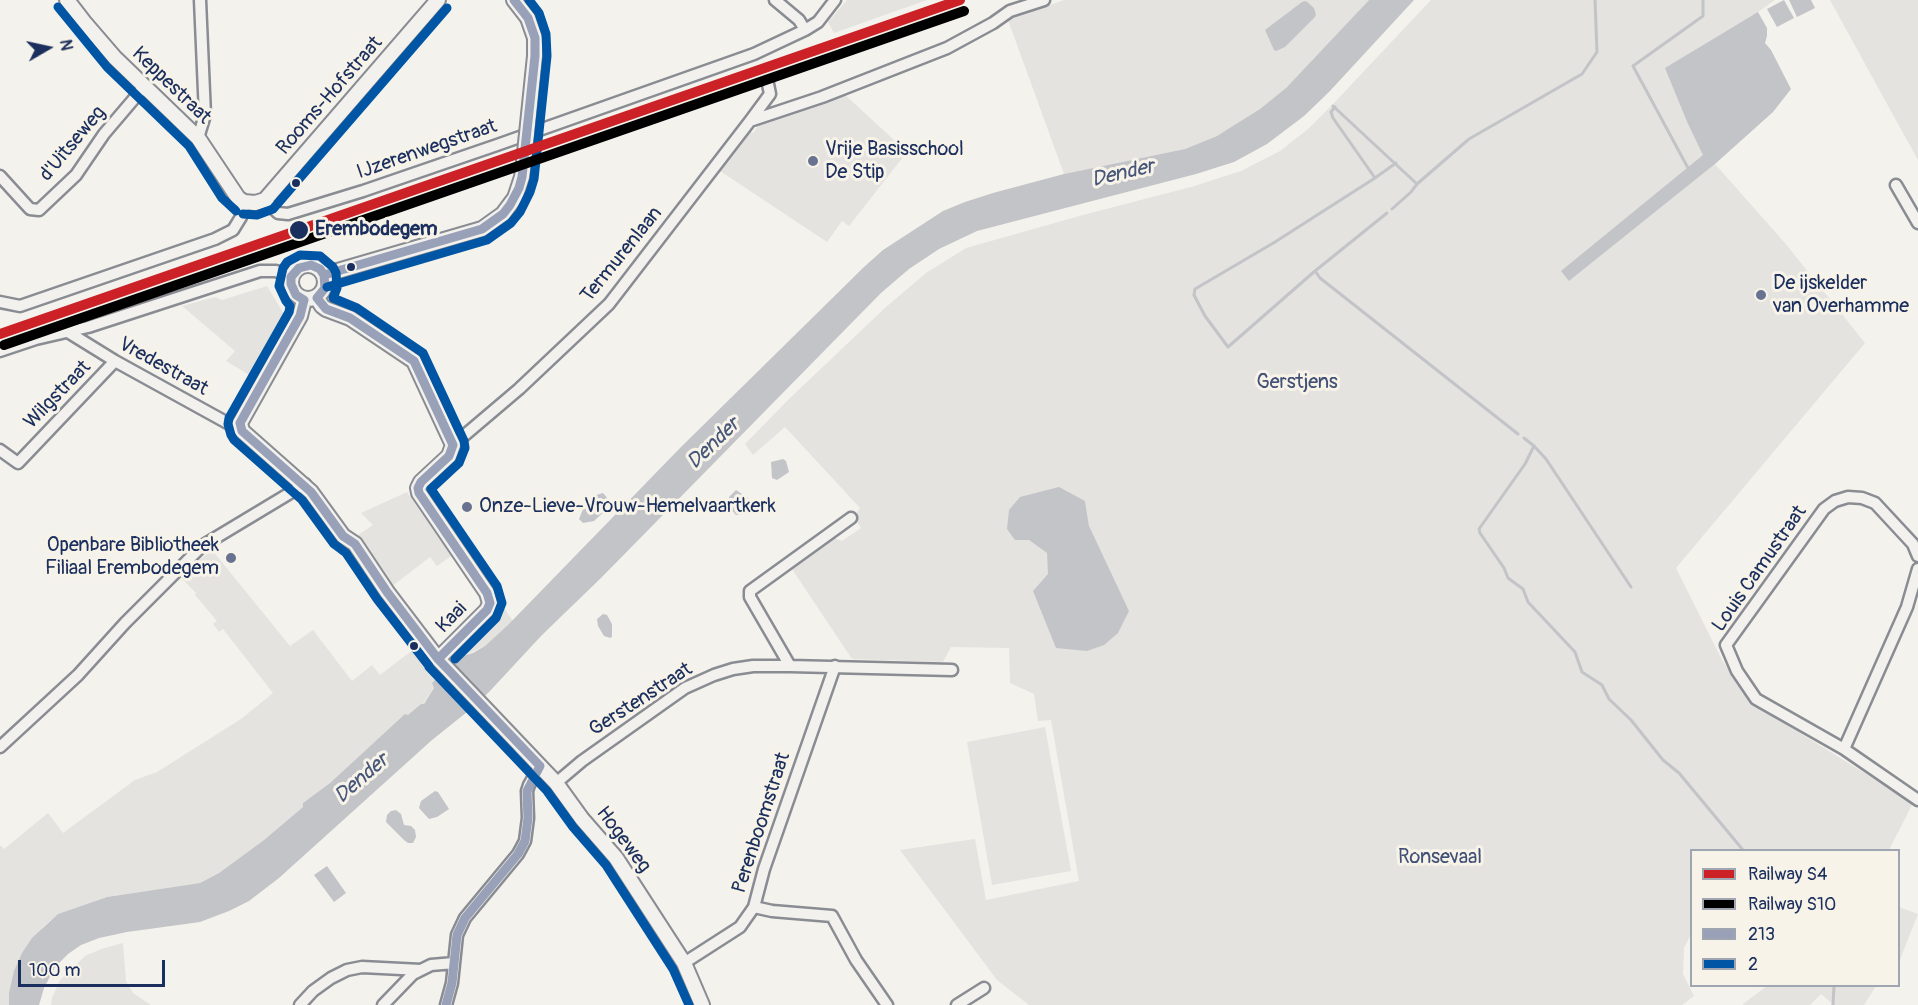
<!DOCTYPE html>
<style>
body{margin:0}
#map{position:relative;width:1918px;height:1005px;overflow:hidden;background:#f4f2ec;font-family:Pangolin,sans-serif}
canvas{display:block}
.legend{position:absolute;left:1690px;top:849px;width:210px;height:138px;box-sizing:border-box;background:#f7f3e8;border:2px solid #9fa5b1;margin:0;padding:8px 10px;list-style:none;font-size:18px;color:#1b2f5e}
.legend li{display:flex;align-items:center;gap:12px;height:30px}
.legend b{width:30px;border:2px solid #9fa5b1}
.north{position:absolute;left:18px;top:18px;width:60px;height:60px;-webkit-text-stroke:4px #f7f3e8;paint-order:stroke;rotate:81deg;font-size:16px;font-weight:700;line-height:24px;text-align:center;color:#1b2f5e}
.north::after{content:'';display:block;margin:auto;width:21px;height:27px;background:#1b2f5e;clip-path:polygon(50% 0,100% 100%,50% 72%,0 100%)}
.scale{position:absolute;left:18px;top:960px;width:147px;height:27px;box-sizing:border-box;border:3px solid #1b2f5e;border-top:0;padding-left:8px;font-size:18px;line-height:21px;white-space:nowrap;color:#1b2f5e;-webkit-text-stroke:4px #f7f3e8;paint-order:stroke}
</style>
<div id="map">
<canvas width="1918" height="1005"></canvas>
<ul class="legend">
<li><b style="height:8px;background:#cb2127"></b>Railway S4</li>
<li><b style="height:8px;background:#000"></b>Railway S10</li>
<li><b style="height:8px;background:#98a1b7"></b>213</li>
<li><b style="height:8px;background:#0056a4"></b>2</li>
</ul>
<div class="north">N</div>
<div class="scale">100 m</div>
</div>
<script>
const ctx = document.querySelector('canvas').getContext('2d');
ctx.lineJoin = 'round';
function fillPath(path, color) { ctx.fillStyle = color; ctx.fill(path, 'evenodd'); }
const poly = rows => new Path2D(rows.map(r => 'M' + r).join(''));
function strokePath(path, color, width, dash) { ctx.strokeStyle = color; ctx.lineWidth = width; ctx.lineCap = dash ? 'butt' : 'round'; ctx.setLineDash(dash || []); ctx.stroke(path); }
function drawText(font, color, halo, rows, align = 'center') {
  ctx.font = font + ' Pangolin,sans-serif'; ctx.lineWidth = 6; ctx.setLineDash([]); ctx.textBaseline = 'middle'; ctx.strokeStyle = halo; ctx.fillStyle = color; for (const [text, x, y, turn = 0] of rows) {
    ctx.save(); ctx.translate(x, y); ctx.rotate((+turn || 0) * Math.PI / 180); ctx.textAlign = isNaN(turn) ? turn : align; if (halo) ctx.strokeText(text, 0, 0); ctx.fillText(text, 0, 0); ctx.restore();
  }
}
const built = poly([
 [847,0,927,0,834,33,828,22],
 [1064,0,1369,0,1286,88,1260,109,1231,128,1217,136,1185,149,1064,174,1008,20],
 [1431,0,1775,0,1758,12,1688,124,1704,155,1569,281,1715,164,1785,243,1865,343,1676,568,1722,660,1753,704,1913,803,1889,850,1692,850,1691,934,1684,948,1683,974,1694,996,1682,1005,1029,1005,997,980,900,850,975,839,986,900,1079,881,1051,720,1038,721,1034,694,1010,683,1009,648,951,647,943,662,852,659,792,569,834,538,842,541,861,528,854,517,860,508,785,427,753,455,745,444,789,399,886,307,926,273,966,248,1083,215,1191,187,1241,171,1280,151,1308,129,1334,103],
 [1085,501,1089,526,1056,648,1047,553,1029,540],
 [1830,0,1918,0,1918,160,1903,133],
 [842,92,907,152,849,226,842,221,827,242,720,171,750,131,753,133,760,123],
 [267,286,284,314,268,344,274,351,256,379,226,361,235,351,182,306,215,297,222,300],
 [407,492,451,556,437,566,430,557,391,587,358,535,373,525,361,513],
 [212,550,290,646,313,630,352,681,372,665,380,675,418,646,441,675,432,683,434,688,423,704,421,704,408,716,406,714,330,783,303,803,303,807,264,840,219,873,200,883,107,897,58,914,43,927,9,993,9,1005,0,1005,0,845,4,849,48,813,63,833,135,780,157,772,241,719,273,693,223,629,219,632,213,624,217,621,195,595,196,593,179,576],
 [502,605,513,621,485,646,465,655,457,647],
 [1045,727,1071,871,992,885,967,742],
 [1899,907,1918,914,1899,962],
 [123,943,126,981,133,993,151,1005,51,1005,52,998,60,980,85,956,101,949],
 [1767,986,1876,986,1864,1005,1834,1005,1821,994,1810,1005,1743,1005,1743,1004]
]);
const water = poly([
 [1369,0,1414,0,1329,92,1304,116,1267,144,1234,162,1196,174,977,231,939,249,909,269,881,293,601,578,542,635,489,692,472,708,432,740,279,878,249,901,229,911,200,922,127,932,99,938,81,945,68,954,55,967,44,988,39,1005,9,1005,9,993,14,971,22,953,32,938,58,914,107,897,200,883,219,873,264,840,303,807,303,803,330,783,405,714,408,715,421,704,424,704,434,688,432,683,459,657,473,653,485,646,508,625,681,447,864,267,883,250,943,211,965,202,993,193,1064,174,1185,149,1217,136,1260,109,1286,88],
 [1784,0,1794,18,1777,27,1767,9],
 [1789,0,1811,0,1815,8,1797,17],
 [1306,1,1314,8,1316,15,1314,18,1285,47,1276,51,1274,50,1265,30,1302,2],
 [1758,12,1767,28,1767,36,1765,43,1771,50,1791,89,1773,112,1715,164,1569,281,1561,271,1703,155,1688,124,1665,68],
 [783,459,786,461,789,472,777,480,772,478,771,462],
 [1059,487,1085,501,1089,526,1129,611,1118,633,1104,645,1087,651,1056,648,1033,591,1048,574,1047,553,1029,540,1015,540,1007,529,1009,510,1020,497],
 [736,490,748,498,750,511,748,514,736,515,730,508,729,497],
 [603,493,609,500,607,509,594,521,583,523,579,519,586,502,590,497],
 [603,614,607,615,612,624,612,637,610,638,604,636,598,626,597,619],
 [435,791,438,792,449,809,437,817,429,819,419,808,421,801],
 [396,810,401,814,404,825,411,826,415,830,416,837,413,843,408,843,404,840,386,822,387,815,391,811],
 [327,866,346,893,334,902,314,875]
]);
const stream = poly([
 [1333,106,1417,184,1411,192,1392,209],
 [1335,107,1331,112,1333,118,1375,178,1396,163],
 [1688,168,1633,66,1703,16,1703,0],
 [1417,184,1469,139,1582,74,1597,52,1595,0],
 [1387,213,1315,271,1320,278,1518,434],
 [1315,271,1228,347,1205,316,1194,295,1195,289,1275,242,1375,178],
 [1524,438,1534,446,1546,459,1631,587],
 [1534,446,1525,464,1479,529,1480,533,1504,568,1508,578,1523,589,1528,602,1575,652,1582,672,1602,685,1609,699,1631,720,1663,760,1679,773,1743,850],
 [1833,1005,1834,986]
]);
const minor = poly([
 [775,0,799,20,805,30],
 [750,121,822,97,947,48,993,23,1010,11,1044,0],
 [198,138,205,115,200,0],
 [0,176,30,209,39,210,76,175,104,134,144,87],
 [1896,185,1918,223],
 [265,200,278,213,288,214,363,191,497,145,754,54,805,30,818,22,835,0],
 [0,302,20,306,215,239,233,230,241,217,244,202],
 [68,332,115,361,242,431],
 [0,351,36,339,88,327,260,271,276,271,291,277],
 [453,445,519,389,609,304,750,121,770,94,768,84],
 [0,450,18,463,115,361],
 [1918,556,1913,544,1875,503,1862,498,1848,497,1835,501,1824,509,1726,645,1737,671,1756,699,1844,749,1918,800],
 [790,666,750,597,750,591,851,518],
 [0,747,78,675,125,623,202,546,305,484],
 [1844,749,1907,607,1918,569],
 [556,783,582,761,685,688,714,675,733,669,753,666,790,666,952,670],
 [754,907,772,911,832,916,856,960,887,1005],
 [684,963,740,927,754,907,764,869,835,666],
 [300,1005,313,991,331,978,347,970,362,967,421,970],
 [383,1005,413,974,431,965,454,963],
 [446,1005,452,983,457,935,465,918,518,854,525,841,528,818,527,791,529,785,540,766],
 [957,1005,984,988]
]);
const tertiary = poly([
 [67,0,84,22,115,58,198,138,238,198,244,202,255,203,265,200,438,0],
 [514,0,528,18,535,38,535,56,528,124],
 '291 282a17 17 0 1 1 34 0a17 17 0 1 1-34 0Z',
 [324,275,482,229,503,214,515,198,522,177,524,162],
 [317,298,322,306,326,309,350,318,414,361,453,445,449,456,421,482,418,488,419,493,487,593,490,603,487,610,438,659],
 [304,300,300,316,240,423,242,431,311,492,343,536,355,544,387,592,438,659,556,783,582,819,616,858,684,963,702,1005]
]);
const tertiaryBridge = poly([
 [524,162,528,124]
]);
const bus1 = poly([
 [324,275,482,229,503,214,510,205,519,188,522,177,535,56,535,38,528,18,514,0],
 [317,298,325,288,324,275,320,269,311,265,299,268,291,277,291,284,296,295,304,300,300,316,240,423,242,431,311,492,343,536,355,544,387,592,438,659,540,766],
 [317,298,326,309,350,318,414,361,453,445,449,456,421,482,418,488,419,493,487,593,490,603],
 [438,659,487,610,490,603],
 [446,1005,452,983,457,935,465,918,518,854,525,841,528,818,527,791,540,766]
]);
const bus2 = poly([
 [58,7,107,67,189,146,222,198,236,211],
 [243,214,257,215,273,209,447,8],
 [327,287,487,240,511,223,520,212,530,192,534,179,547,56,546,34,539,13,529,0],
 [429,666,377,599,346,553,334,544,302,500,234,440,231,435,228,424,229,418,289,312,290,306,286,301,279,286,283,268,287,262,300,255,320,256,333,267,336,273,337,288,333,298,357,308,423,353,464,441,465,448,459,463,431,489,497,586,502,603,496,618,455,659],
 [429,667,547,791,573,827,606,865,673,969,689,1005]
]);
const rail1 = poly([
 [0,334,960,0]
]);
const rail2 = poly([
 [4,345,964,11]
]);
const markers = [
 [813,161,6,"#677390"],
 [296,183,5,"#1b2f5e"],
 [299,230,10,"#1b2f5e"],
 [351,267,5,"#1b2f5e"],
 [1761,295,6,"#677390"],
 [467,507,6,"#677390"],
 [231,558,6,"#677390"],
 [414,646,5,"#1b2f5e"]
];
const streetNames = [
 ["Keppestraat",171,86,44],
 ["Rooms-Hofstraat",330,96,-49],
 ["d'Uitseweg",73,144,-50],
 ["IJzerenwegstraat",427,150,-19],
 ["Termurenlaan",622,255,-51],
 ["Vredestraat",163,367,29],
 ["Wilgstraat",58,395,-46],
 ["Louis Camustraat",1760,569,-55],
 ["Kaai",452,618,-45],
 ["Gerstenstraat",641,700,-33],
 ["Perenboomstraat",762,823,-72],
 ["Hogeweg",623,840,53]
];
const poiNames = [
 ["Vrije Basisschool",825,150],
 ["De Stip",825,173],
 ["De ijskelder",1773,284],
 ["van Overhamme",1773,307],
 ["Onze-Lieve-Vrouw-Hemelvaartkerk",479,507],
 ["Openbare Bibliotheek",219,546,"right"],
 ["Filiaal Erembodegem",219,569,"right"]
];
const stopNames = [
 ["Erembodegem",315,230]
];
const parkNames = [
 ["Gerstjens",1297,383],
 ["Ronsevaal",1440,858]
];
const waterNames = [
 ["Dender",1123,174,-13],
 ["Dender",714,444,-44],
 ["Dender",362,779,-41]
];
fillPath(built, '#e4e3df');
fillPath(water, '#c2c4c8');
strokePath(stream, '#c2c4c8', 3);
strokePath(minor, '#898c92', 15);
strokePath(tertiary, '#898c92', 18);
strokePath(minor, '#f2f1ed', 10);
strokePath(tertiary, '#f2f1ed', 14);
strokePath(tertiaryBridge, '#898c92', 18, []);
strokePath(tertiaryBridge, '#f2f1ed', 14);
strokePath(bus1, '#98a1b7', 9);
strokePath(bus2, '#0056a4', 9);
strokePath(rail1, '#cb2127', 10);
strokePath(rail2, '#000', 10);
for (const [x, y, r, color] of markers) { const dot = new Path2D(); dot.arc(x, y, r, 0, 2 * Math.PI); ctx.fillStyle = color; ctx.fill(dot); strokePath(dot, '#f7f3e8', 2); }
drawText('20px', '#1b2f5e', '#f7f3e8', streetNames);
drawText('20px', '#1b2f5e', '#f7f3e8', poiNames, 'left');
drawText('bold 20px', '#1b2f5e', '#f7f3e8', stopNames, 'left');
drawText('20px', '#415076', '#f7f3e8', parkNames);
drawText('italic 21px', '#465679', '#f7f3e8', waterNames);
</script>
